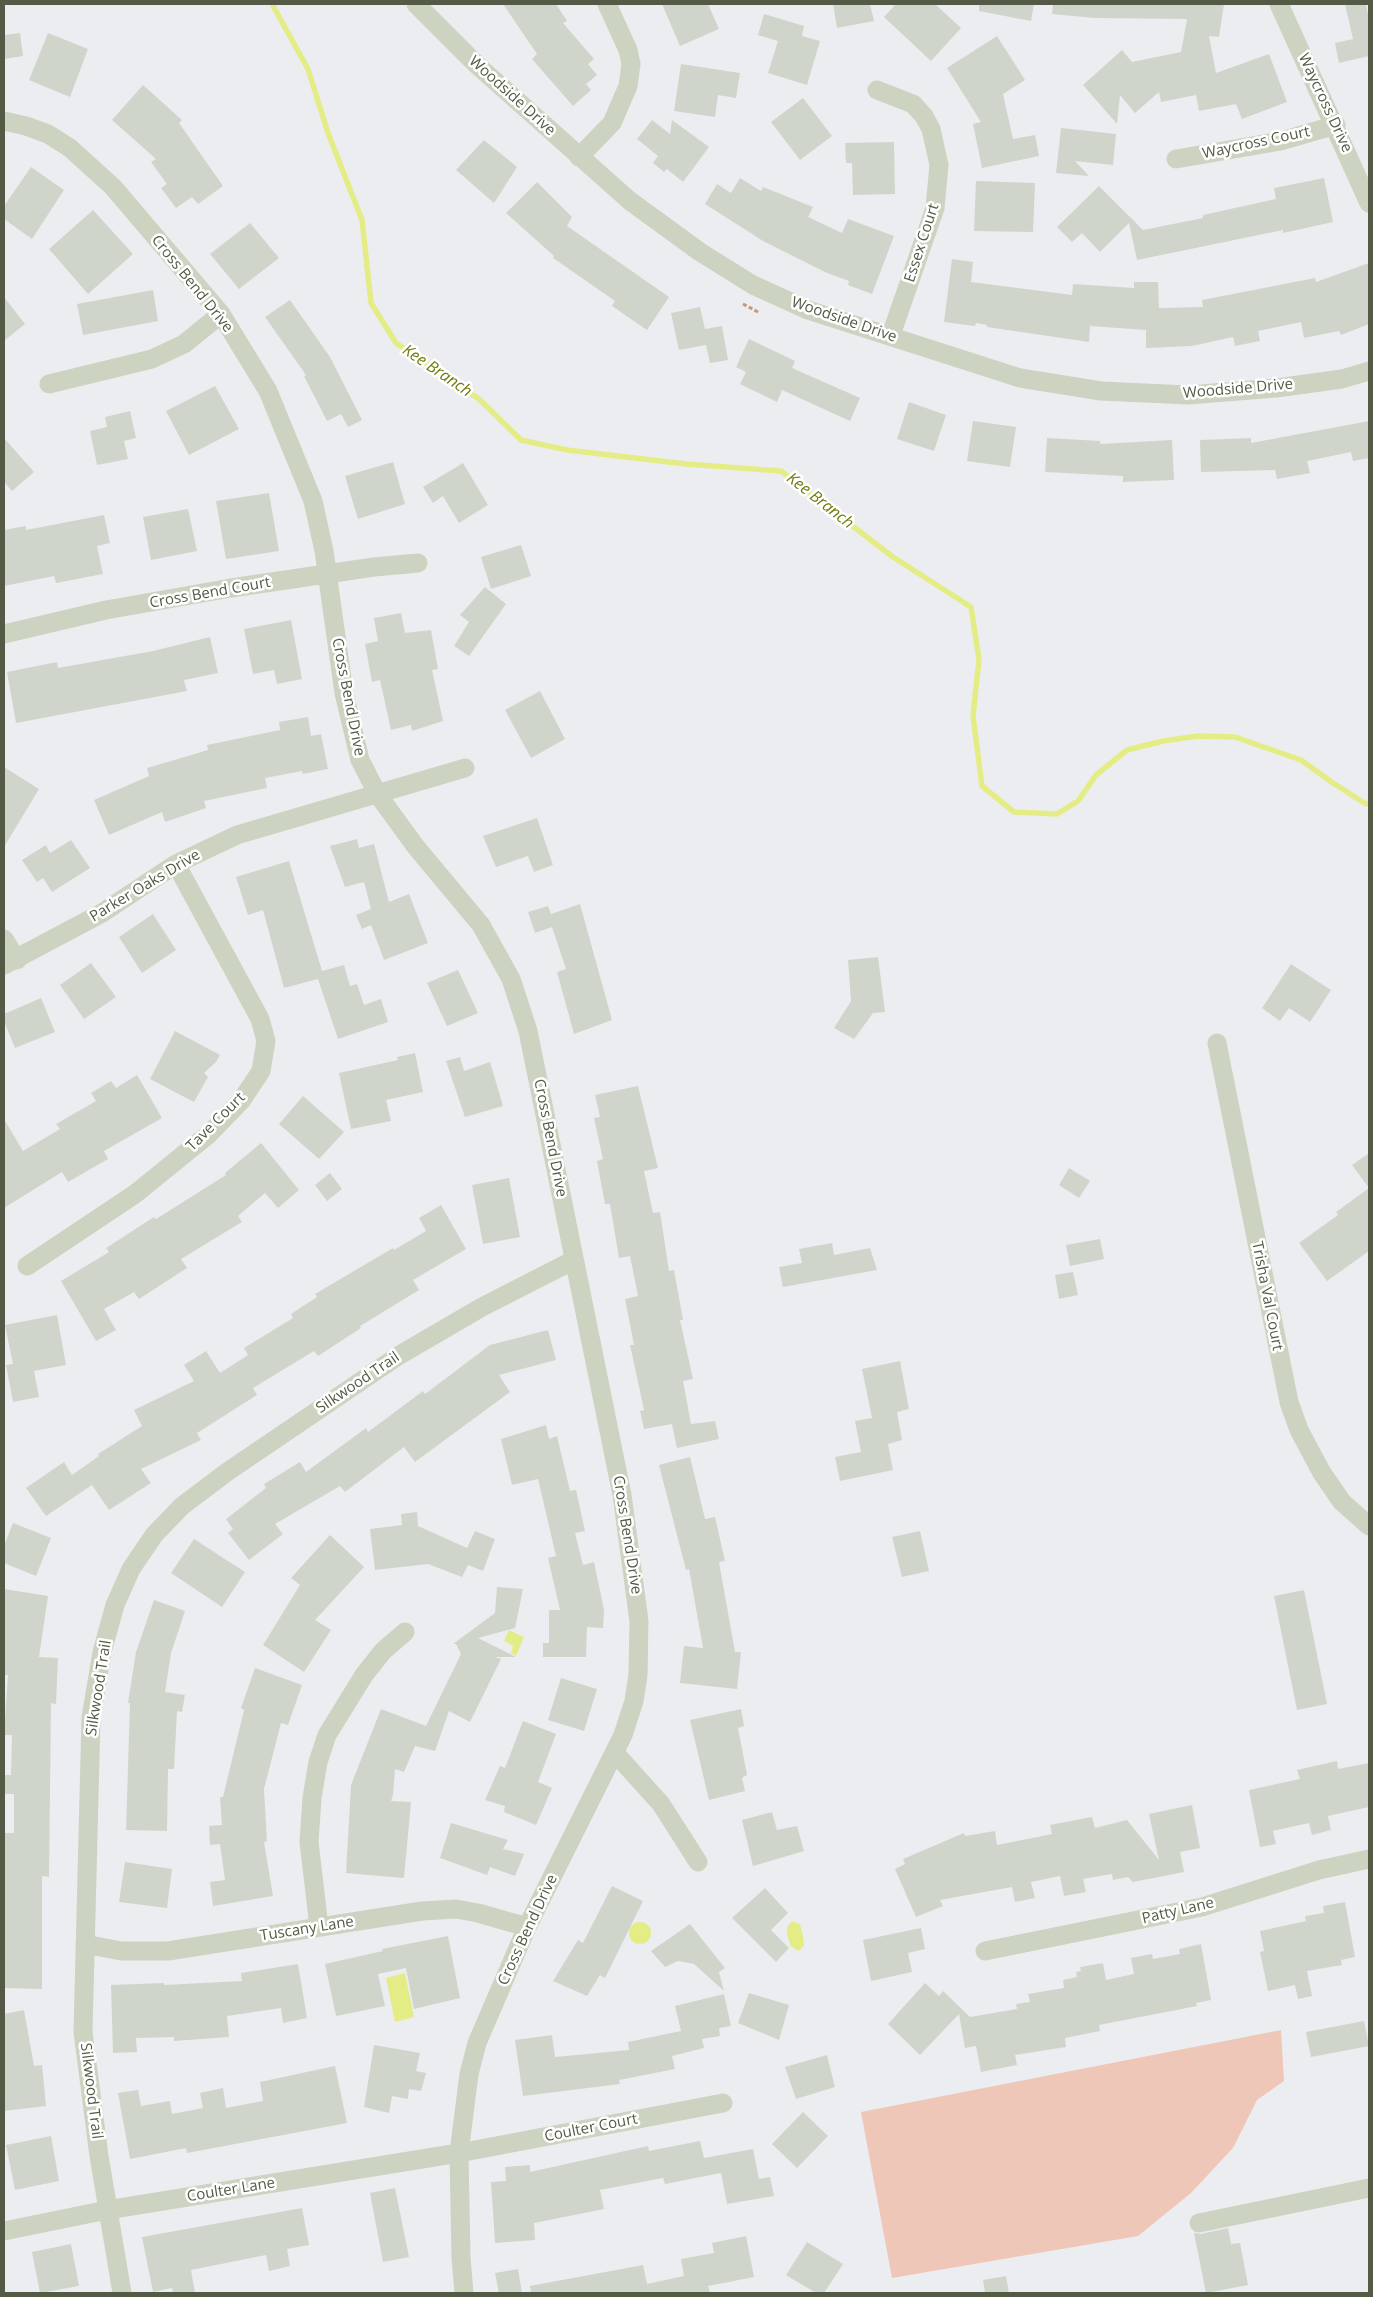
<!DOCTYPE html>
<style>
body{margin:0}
#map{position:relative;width:1373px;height:2297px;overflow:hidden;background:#ecedf0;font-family:"Open Sans",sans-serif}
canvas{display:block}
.frame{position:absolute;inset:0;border:5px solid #535a45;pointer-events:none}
</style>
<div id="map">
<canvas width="1373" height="2297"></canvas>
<div class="frame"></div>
</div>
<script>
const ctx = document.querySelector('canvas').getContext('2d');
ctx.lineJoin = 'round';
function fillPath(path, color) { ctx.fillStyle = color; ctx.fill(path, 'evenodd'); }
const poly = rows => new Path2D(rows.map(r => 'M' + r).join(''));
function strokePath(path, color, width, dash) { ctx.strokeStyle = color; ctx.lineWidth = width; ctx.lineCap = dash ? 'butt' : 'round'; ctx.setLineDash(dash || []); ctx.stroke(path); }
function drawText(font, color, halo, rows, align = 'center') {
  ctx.font = font + ' "Open Sans",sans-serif'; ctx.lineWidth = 5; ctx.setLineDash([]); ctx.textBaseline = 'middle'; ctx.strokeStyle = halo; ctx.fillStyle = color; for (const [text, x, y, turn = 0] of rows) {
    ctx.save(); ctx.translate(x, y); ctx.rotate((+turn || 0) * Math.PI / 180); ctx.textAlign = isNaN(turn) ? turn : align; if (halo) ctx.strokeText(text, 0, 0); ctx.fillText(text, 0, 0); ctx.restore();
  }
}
const green = poly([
 [1281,2030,1284,2081,1257,2100,1233,2148,1191,2193,1138,2236,892,2278,861,2112]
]);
const water = poly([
 [509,1630,524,1637,516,1656,511,1653,513,1646,504,1641],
 [792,1921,800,1924,803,1936,804,1946,798,1951,791,1946,787,1935,787,1927],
 '629 1933a11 11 0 1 1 22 0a11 11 0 1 1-22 0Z',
 [405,1973,414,2017,395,2022,386,1978]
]);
const stream = poly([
 [272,4,308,69,328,133,362,220,371,303,396,343,479,399,521,440,567,450,686,464,781,471,893,557,971,607,979,659,973,716,982,786,1014,812,1057,814,1078,801,1096,775,1127,750,1163,741,1198,736,1235,737,1301,760,1333,783,1366,804,1369,803]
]);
const building = poly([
 [503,4,556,4,567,21,563,23,594,59,588,64,597,75,586,84,591,90,573,106,532,59,537,54],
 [662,4,708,4,719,29,680,46],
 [833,4,870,4,874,21,837,28],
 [896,4,935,4,961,28,931,61,884,17],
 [979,4,1034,4,1031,21,979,11],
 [1053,4,1224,4,1219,37,1209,36,1216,73,1269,54,1287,102,1242,119,1236,104,1199,111,1196,95,1161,102,1159,92,1135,113,1120,95,1117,124,1083,85,1122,50,1132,62,1181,52,1187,19,1094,18,1052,14],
 [1345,4,1366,4,1369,19,1369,56,1339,63,1335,43,1353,39],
 [764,14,804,26,802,36,820,41,807,85,768,73,778,41,758,35],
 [20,33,23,56,4,59,4,35],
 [48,33,88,49,70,97,29,80],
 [997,36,1025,80,1003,94,1013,139,1035,135,1039,156,982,168,973,124,981,122,947,68],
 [681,64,740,73,736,98,718,95,715,117,674,111],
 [143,85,182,120,179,123,223,186,198,204,192,197,176,208,161,188,167,184,151,162,156,159,112,120],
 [803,98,832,136,800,160,771,122],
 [652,120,670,134,672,120,709,147,683,182,667,169,664,172,653,163,658,156,637,139],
 [1061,128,1116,134,1113,165,1075,161,1089,176,1056,173],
 [484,140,517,167,494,203,456,170],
 [894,142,895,194,853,195,852,163,846,163,845,143],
 [31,167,64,190,32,239,4,219,4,206],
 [740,178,761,191,763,187,813,207,808,217,842,233,848,219,894,236,872,294,848,285,849,281,827,273,763,241,705,204,717,184,731,193],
 [1324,178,1333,222,1283,233,1283,230,1137,260,1129,223,1100,252,1082,233,1072,242,1057,227,1099,186,1143,230,1203,218,1203,215,1276,199,1274,188],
 [976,181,1035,183,1033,232,974,231],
 [537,182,572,217,567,226,669,297,647,330,612,306,615,301,553,258,554,256,506,213],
 [93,210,133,254,88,294,49,249],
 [250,223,279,258,239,289,210,254],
 [952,259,973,262,971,282,1072,295,1073,284,1134,288,1134,282,1158,282,1159,308,1203,307,1202,300,1315,278,1316,282,1369,263,1369,324,1341,335,1339,331,1304,338,1301,322,1258,331,1260,341,1235,346,1233,337,1192,346,1146,348,1146,330,1090,326,1089,342,987,327,987,325,976,323,975,326,944,322],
 [153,290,158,321,83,335,77,304],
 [4,297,25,324,4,341],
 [290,300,330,357,362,420,348,427,341,414,327,421,304,376,306,375,265,317],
 [700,307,705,329,722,326,728,360,710,363,706,345,679,350,671,313],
 [749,339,795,361,792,368,860,398,850,421,782,390,777,402,740,384,746,372,736,367],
 [215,386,239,429,189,455,166,411],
 [909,402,946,415,934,451,897,439],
 [130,411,136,438,124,441,128,459,97,465,90,431,107,427,105,417],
 [973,421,1016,427,1010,467,967,461],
 [1369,421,1369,458,1353,461,1351,452,1307,461,1310,473,1277,479,1275,470,1201,472,1200,440,1251,438,1251,443],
 [4,438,34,472,12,491,4,482],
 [1047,438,1100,441,1100,444,1172,440,1174,480,1123,482,1123,476,1045,472],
 [393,462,405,504,358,519,345,476],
 [463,463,488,505,459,523,443,496,433,503,423,487],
 [269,493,279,551,226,559,216,501],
 [188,509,197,551,151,560,143,517],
 [104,515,110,543,97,546,103,574,56,583,54,576,4,586,4,530,26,526,26,530],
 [521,545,531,576,491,589,481,557],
 [485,587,506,604,469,656,454,646,469,622,460,615],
 [401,613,405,633,431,630,438,669,432,670,443,721,412,731,411,725,391,730,380,680,372,682,365,644,378,641,374,618],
 [291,620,302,679,277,684,274,670,253,674,244,629],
 [210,637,218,673,184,680,187,691,16,723,7,672,57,662,58,668,153,651],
 [540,691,565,739,531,758,505,710],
 [308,717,311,736,321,734,328,769,303,774,302,771,265,778,267,788,204,801,206,808,165,822,162,812,109,835,94,800,149,776,147,768,208,750,207,745,280,730,279,722],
 [4,767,39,789,4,847],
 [537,818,553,865,534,872,528,856,496,867,483,836],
 [357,839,359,848,374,844,389,902,409,894,428,943,384,960,371,925,362,929,356,915,371,909,364,882,345,887,330,846],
 [71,840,90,868,52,892,43,878,37,882,22,860,46,845,50,853],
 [289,861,322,971,344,965,350,986,357,984,364,1005,381,999,388,1022,338,1039,318,979,284,988,263,910,248,915,236,877],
 [580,904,612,1020,574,1034,557,972,566,969,552,927,535,933,528,912,548,906,551,914],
 [153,914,176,950,142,973,119,937],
 [878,957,885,1012,873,1013,854,1039,834,1028,851,1001,848,960],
 [91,963,116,997,84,1019,60,985],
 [1291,964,1331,990,1310,1022,1289,1008,1280,1021,1262,1008],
 [458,970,478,1013,447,1026,427,983],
 [41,998,55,1032,15,1048,4,1021,4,1014],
 [175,1031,220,1055,216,1062,204,1073,208,1077,194,1102,150,1079],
 [415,1053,423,1092,386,1100,391,1121,351,1129,339,1073,398,1060,397,1057],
 [460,1057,464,1071,490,1062,503,1106,465,1117,446,1061],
 [137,1075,162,1118,104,1151,108,1159,68,1182,62,1172,4,1208,4,1119,23,1151,60,1129,56,1124,96,1101,91,1093,111,1081,116,1088],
 [638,1086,658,1168,644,1171,653,1213,660,1212,669,1271,674,1270,683,1320,680,1320,693,1379,683,1381,691,1424,715,1421,719,1439,677,1448,672,1424,644,1429,640,1411,644,1410,630,1345,634,1345,625,1299,638,1296,630,1256,619,1258,610,1204,605,1204,597,1161,603,1159,594,1118,600,1117,595,1095],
 [303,1096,344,1132,319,1159,279,1124],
 [261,1143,299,1190,278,1208,265,1193,238,1216,242,1222,181,1259,187,1268,139,1299,134,1292,104,1309,116,1330,96,1341,61,1281,109,1252,106,1248,154,1217,156,1219,226,1175,225,1173],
 [1369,1153,1369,1251,1327,1281,1299,1243,1338,1215,1336,1212,1369,1188,1352,1165],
 [1069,1168,1090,1181,1079,1198,1059,1185],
 [330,1173,342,1189,327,1201,315,1185],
 [509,1178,520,1237,483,1244,472,1185],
 [441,1205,466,1249,413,1280,419,1290,360,1326,361,1328,318,1356,314,1351,253,1388,257,1395,197,1433,201,1440,141,1469,151,1483,109,1510,92,1485,46,1516,26,1488,64,1462,72,1475,99,1456,98,1454,142,1426,134,1410,194,1381,184,1365,206,1351,220,1373,248,1355,244,1348,293,1318,291,1314,317,1297,315,1294,393,1248,394,1250,426,1231,419,1218],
 [1100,1239,1104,1259,1070,1266,1066,1245],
 [832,1243,834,1255,870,1248,877,1270,783,1287,779,1267,802,1263,799,1249],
 [1073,1272,1078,1295,1059,1299,1055,1275],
 [57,1315,66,1365,34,1371,39,1397,13,1402,6,1365,13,1364,5,1325],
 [548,1330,556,1360,499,1375,510,1392,415,1462,404,1447,345,1492,340,1486,275,1524,283,1534,249,1560,228,1533,233,1529,226,1519,266,1488,264,1484,300,1462,306,1472,366,1428,368,1432,423,1391,425,1394,490,1345],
 [900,1361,909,1409,897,1412,902,1440,888,1444,893,1470,840,1481,835,1457,861,1452,855,1421,872,1418,862,1369],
 [546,1425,549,1439,557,1436,570,1491,576,1490,585,1531,575,1533,583,1565,594,1562,604,1610,603,1628,587,1627,586,1657,543,1657,543,1643,549,1643,549,1610,560,1610,548,1558,556,1556,538,1479,512,1485,501,1439],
 [690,1457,705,1519,715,1517,725,1561,719,1562,735,1652,741,1652,737,1689,680,1683,684,1646,703,1648,689,1569,686,1570,659,1465],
 [417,1512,418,1526,467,1548,475,1531,495,1539,483,1571,468,1565,462,1577,428,1564,375,1570,370,1529,402,1525,401,1514],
 [13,1523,51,1538,36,1576,4,1563,4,1546],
 [920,1531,929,1571,902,1577,892,1537],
 [330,1535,364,1567,315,1620,331,1630,304,1672,263,1645,300,1585,291,1578],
 [194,1539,245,1572,222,1607,171,1573],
 [497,1587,523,1589,515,1628,478,1638,516,1657,494,1657,501,1659,470,1722,449,1711,435,1751,415,1746,404,1772,395,1769,393,1795,391,1801,411,1802,404,1878,346,1873,351,1785,381,1709,426,1726,461,1654,456,1644,453,1644,495,1613],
 [4,1589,48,1596,39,1657,58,1658,56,1704,51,1703,49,1877,42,1876,42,1989,4,1988,4,1833,14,1833,14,1794,4,1794,4,1775,11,1775,12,1735,4,1735,8,1675,4,1675],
 [1304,1590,1327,1704,1297,1710,1274,1596],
 [154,1600,185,1611,171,1653,165,1692,185,1695,182,1712,177,1711,174,1769,168,1769,167,1831,126,1830,130,1703,128,1703,136,1652],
 [255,1668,302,1685,288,1725,281,1723,264,1789,267,1841,264,1842,273,1896,213,1906,210,1882,225,1880,220,1844,210,1845,209,1826,222,1825,220,1797,223,1797,244,1710,241,1708],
 [561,1678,597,1689,584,1731,548,1720],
 [741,1709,744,1726,738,1728,747,1775,742,1778,745,1791,709,1800,690,1720],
 [523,1721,556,1734,538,1782,552,1788,536,1825,504,1812,505,1806,485,1800,500,1766,505,1768],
 [1337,1761,1338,1769,1369,1763,1369,1807,1328,1816,1331,1830,1312,1835,1309,1823,1273,1831,1276,1844,1260,1847,1249,1790,1300,1779,1297,1770],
 [1192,1805,1200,1848,1180,1852,1184,1872,1133,1882,1128,1877,1113,1880,1112,1874,1083,1879,1086,1892,1064,1896,1060,1876,1031,1882,1035,1898,1015,1902,1012,1887,940,1900,943,1906,916,1917,895,1869,905,1864,903,1859,964,1833,965,1836,995,1831,997,1845,1052,1834,1050,1825,1092,1817,1095,1828,1127,1820,1159,1860,1149,1814],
 [772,1812,777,1830,797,1826,804,1851,753,1866,742,1820],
 [451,1823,508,1840,503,1849,524,1854,515,1876,490,1867,487,1875,440,1858],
 [125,1862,172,1869,167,1908,119,1902],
 [612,1886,643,1901,605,1978,600,1975,587,1996,553,1981,578,1940,583,1943],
 [765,1888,788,1913,771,1930,789,1948,776,1962,732,1918],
 [1345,1902,1355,1957,1341,1960,1342,1965,1307,1971,1312,1996,1298,1999,1295,1985,1268,1991,1260,1952,1264,1951,1260,1931,1306,1921,1305,1916,1324,1913,1323,1906],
 [690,1924,725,1968,719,1972,724,1991,694,1964,678,1961,665,1967,651,1951],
 [921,1928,925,1949,908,1953,912,1972,871,1981,863,1940],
 [448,1936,460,1998,414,2009,406,1968,378,1974,385,2006,336,2016,325,1964,383,1951,382,1949],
 [1201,1944,1211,2000,1196,2003,1197,2006,1099,2025,1100,2031,1065,2038,1066,2047,1015,2055,1017,2065,981,2072,976,2046,965,2048,959,2014,920,2055,888,2024,925,1983,939,1996,943,1991,970,2017,1017,2009,1016,2004,1030,2002,1028,1994,1064,1988,1063,1980,1077,1977,1076,1972,1081,1971,1080,1967,1103,1963,1106,1980,1134,1974,1131,1958,1152,1954,1153,1959,1180,1954,1179,1949],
 [298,1964,307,2018,283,2023,281,2008,227,2016,229,2037,174,2041,174,2037,136,2038,137,2052,113,2053,111,1985,164,1983,164,1985,242,1981,241,1973],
 [749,1993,789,2005,779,2040,738,2023],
 [724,1994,731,2026,719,2028,720,2036,702,2039,704,2048,672,2056,675,2069,619,2080,620,2084,523,2096,515,2040,552,2035,555,2057,629,2050,628,2042,681,2031,675,2006],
 [24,2010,34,2066,42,2065,46,2106,4,2111,4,2014],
 [1364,2021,1369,2046,1311,2057,1306,2032],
 [374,2045,420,2053,416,2071,426,2073,421,2091,409,2089,408,2099,392,2096,389,2113,364,2107],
 [827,2055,835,2087,796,2099,785,2067],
 [335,2066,347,2123,187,2153,186,2148,130,2159,118,2093,138,2090,141,2106,170,2101,172,2114,203,2108,200,2093,223,2088,226,2108,263,2101,260,2082],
 [803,2112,828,2136,797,2168,772,2144],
 [51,2136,59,2181,15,2190,6,2145],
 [700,2141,704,2158,753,2149,759,2179,770,2177,774,2196,727,2204,721,2173,665,2184,663,2178,600,2190,604,2209,534,2223,535,2240,495,2243,491,2182,506,2181,505,2167,530,2165,530,2172,648,2146,649,2151],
 [395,2188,409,2257,383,2262,370,2193],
 [302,2208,309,2245,287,2249,290,2266,269,2271,266,2255,191,2270,195,2293,173,2293,172,2288,153,2292,142,2237],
 [1228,2228,1231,2244,1240,2243,1248,2285,1206,2293,1194,2233,1201,2234],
 [746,2236,754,2277,708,2286,710,2293,531,2293,530,2286,643,2265,647,2284,684,2276,681,2259,714,2253,712,2243],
 [807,2242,843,2264,824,2293,816,2293,786,2275],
 [71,2244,79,2286,40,2293,32,2252],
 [518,2269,522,2293,499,2293,495,2273],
 [1006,2276,1009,2293,985,2293,983,2280]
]);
const path = poly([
 [743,304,760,313]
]);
const minor = poly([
 [416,4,477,65,630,201,700,252,753,285,808,310,1020,378,1101,391,1188,395,1276,388,1342,379,1369,371],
 [1279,4,1369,203],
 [877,90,913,104,924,116,931,129,939,165,935,208,891,335],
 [4,121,26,126,48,134,70,148,113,187,221,314,268,391,313,501,324,551,344,693,360,760,378,795,416,847,481,925,511,979,528,1031,622,1495,639,1621,638,1675,634,1701,623,1735,527,1927,477,2043,469,2074,459,2153,461,2258,464,2293],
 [579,157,612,123,628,86,631,64,628,50,607,4],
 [1176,159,1281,141,1336,125],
 [49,384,152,359,184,344,221,314],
 [4,634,106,610,231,588,374,567,418,563],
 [4,939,17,960],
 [4,965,102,913,176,864,237,835,465,768],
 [1217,1043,1289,1402,1299,1430,1322,1473,1342,1502,1369,1526],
 [27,1266,135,1194,209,1134,241,1101,261,1071,266,1041,260,1019,176,864],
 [615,1753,661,1804,698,1862],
 [319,1927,309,1842,312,1798,318,1762,327,1735,364,1675,383,1651,405,1632],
 [85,1944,121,1951,168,1951,422,1911,456,1909,478,1913,527,1927],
 [985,1951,1202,1907,1319,1870,1369,1859],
 [1199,2223,1369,2188],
 [4,2231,107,2210,459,2153,723,2103],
 [122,2293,99,2156,83,2032,91,1718,102,1652,115,1605,131,1569,154,1535,182,1506,227,1472,398,1356,482,1307,574,1260]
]);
const streetNames = [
 ["Woodside Drive",512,96,42],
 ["Waycross Drive",1325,103,65],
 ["Waycross Court",1256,143,-12],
 ["Essex Court",922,243,-72],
 ["Cross Bend Drive",192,284,51],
 ["Woodside Drive",844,320,19],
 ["Woodside Drive",1238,389,-5],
 ["Cross Bend Court",210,593,-10],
 ["Cross Bend Drive",348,697,79],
 ["Parker Oaks Drive",145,886,-31],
 ["Tave Court",216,1122,-45],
 ["Cross Bend Drive",550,1138,79],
 ["Trisha Val Court",1267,1296,79],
 ["Silkwood Trail",358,1383,-34],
 ["Cross Bend Drive",627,1535,81],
 ["Silkwood Trail",99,1688,-81],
 ["Patty Lane",1178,1911,-13],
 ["Tuscany Lane",307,1929,-9],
 ["Cross Bend Drive",528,1930,-65],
 ["Silkwood Trail",91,2091,83],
 ["Coulter Court",591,2128,-11],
 ["Coulter Lane",231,2190,-9]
];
const waterNames = [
 ["Kee Branch",437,371,34],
 ["Kee Branch",820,501,38]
];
fillPath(green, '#efc7b9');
fillPath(water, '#e4ed85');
strokePath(stream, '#e4ed85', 5.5);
fillPath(building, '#d0d5cb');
strokePath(path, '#cd9571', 3, [4, 2.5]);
strokePath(minor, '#ccd3c0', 19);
drawText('15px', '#535a45', '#fff', streetNames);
drawText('italic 16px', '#717b0b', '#fff', waterNames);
</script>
